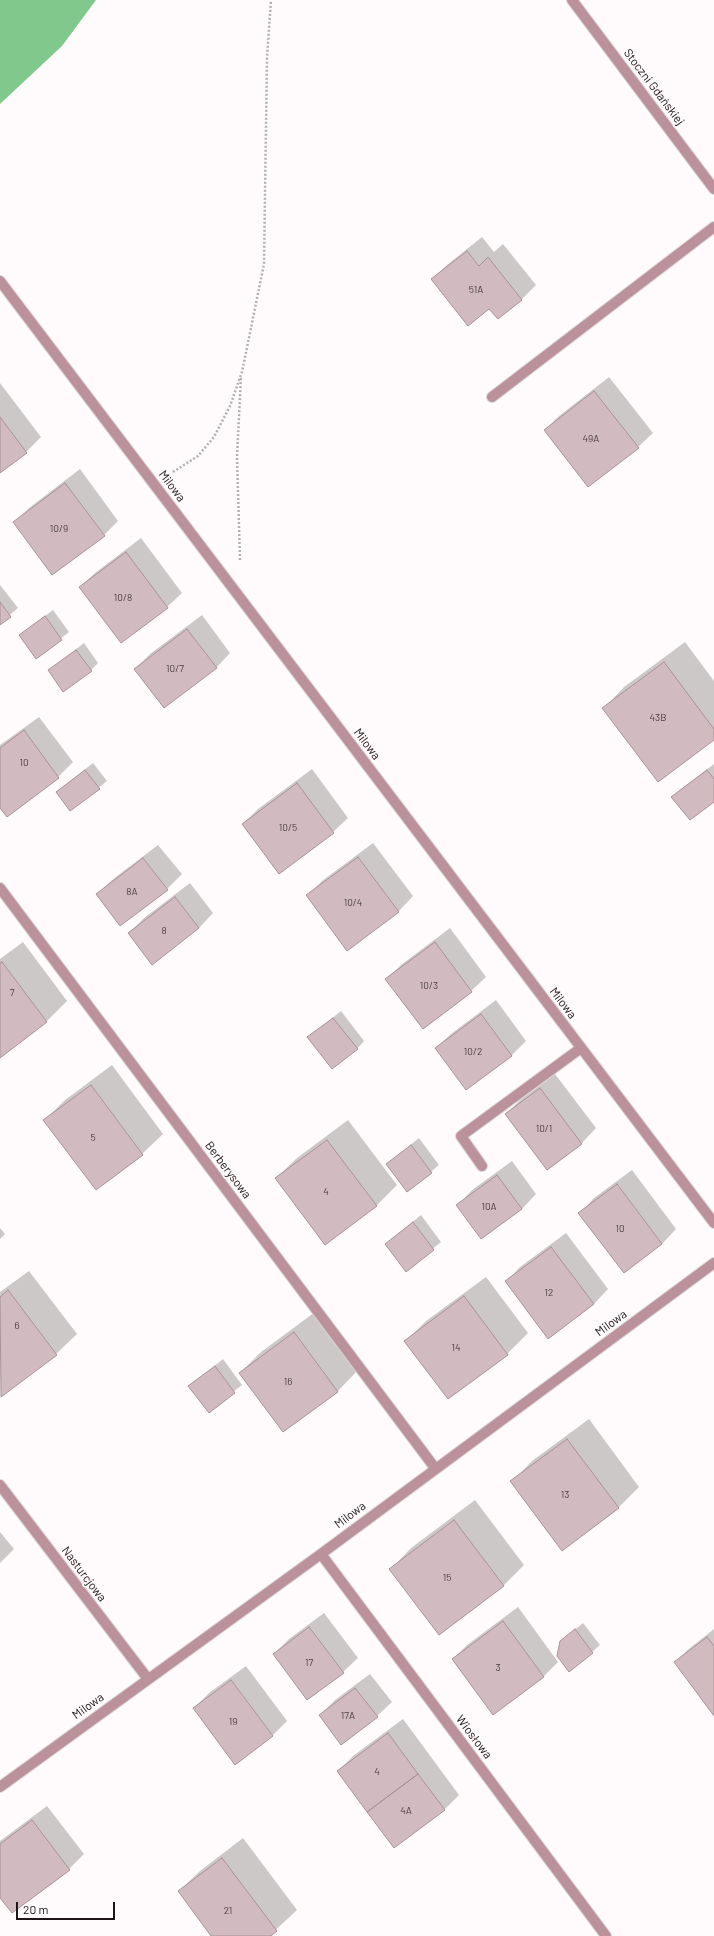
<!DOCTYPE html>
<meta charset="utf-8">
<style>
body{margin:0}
#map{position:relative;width:714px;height:1936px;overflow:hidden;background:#fffafb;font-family:Barlow,sans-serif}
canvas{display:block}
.scale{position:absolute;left:16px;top:1902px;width:99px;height:18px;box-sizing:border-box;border:2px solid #1c1416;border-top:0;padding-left:5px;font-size:12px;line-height:14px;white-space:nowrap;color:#1c1416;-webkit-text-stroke:3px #fffafb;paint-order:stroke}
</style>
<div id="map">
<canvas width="714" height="1936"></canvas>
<div class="scale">20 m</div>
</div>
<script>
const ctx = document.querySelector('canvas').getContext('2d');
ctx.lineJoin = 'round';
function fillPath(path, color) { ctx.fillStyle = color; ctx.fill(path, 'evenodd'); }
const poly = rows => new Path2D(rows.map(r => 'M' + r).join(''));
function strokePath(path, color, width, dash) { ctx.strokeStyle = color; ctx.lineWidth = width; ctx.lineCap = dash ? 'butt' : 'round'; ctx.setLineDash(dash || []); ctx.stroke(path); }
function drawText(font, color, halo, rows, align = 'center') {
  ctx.font = font + ' Barlow,sans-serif'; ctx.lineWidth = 3.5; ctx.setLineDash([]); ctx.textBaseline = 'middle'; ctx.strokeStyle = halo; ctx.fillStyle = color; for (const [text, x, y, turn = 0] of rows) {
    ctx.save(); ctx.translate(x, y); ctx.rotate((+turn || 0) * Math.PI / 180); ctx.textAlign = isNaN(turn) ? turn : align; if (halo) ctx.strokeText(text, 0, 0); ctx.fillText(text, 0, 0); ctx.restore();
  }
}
const forest = poly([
 [0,0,96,0,62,46,0,104]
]);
const shadow = poly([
 [482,237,494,252,503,244,536,285,521,300,490,307,432,279,447,265],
 [609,377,653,433,638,447,545,430,559,416],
 [0,383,41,437,26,452,0,471],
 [80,469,118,521,104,535,15,522,29,508],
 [141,538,182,593,167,607,80,587,95,573],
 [0,585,18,608,0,623],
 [53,610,69,632,36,658,20,635],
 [202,615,230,653,216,668,135,669,150,654],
 [685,642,714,681,714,739,604,708,624,687],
 [84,643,98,663,91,670,49,670],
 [39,717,73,762,58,777,7,815,0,806,0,745],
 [93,763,107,781,70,810,57,792],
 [714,764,714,801,673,797,680,790],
 [312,769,348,818,333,832,243,824,258,809],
 [373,843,413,896,399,911,348,949,308,895,322,881],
 [158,845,182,874,167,889,97,895,112,880],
 [190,883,213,913,199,928,129,933,144,918],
 [450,928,486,977,471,991,386,979,401,965],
 [23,942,67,1001,46,1022,0,1056,0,959],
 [496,1000,526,1041,512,1055,467,1089,436,1048,451,1034],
 [341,1011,364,1041,357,1049,309,1037],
 [112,1065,163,1134,142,1154,44,1121,65,1100],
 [555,1074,596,1128,582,1143,548,1168,506,1114,521,1099],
 [348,1120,397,1185,376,1206,276,1178,297,1158],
 [419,1138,439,1165,408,1191,387,1164],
 [512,1161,536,1194,522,1209,458,1205,472,1190],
 [632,1170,676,1229,662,1244,580,1213,594,1198],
 [421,1215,441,1242,406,1271,386,1244],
 [0,1228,5,1234,0,1239],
 [566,1233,608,1289,594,1304,548,1338,506,1282,520,1267],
 [29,1271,77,1334,56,1354,1,1396,0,1292],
 [486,1277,528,1333,507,1354,448,1398,406,1341,426,1321],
 [315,1312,358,1370,338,1391,284,1431,240,1373,261,1352],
 [223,1359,242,1385,209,1411,189,1387],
 [589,1419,639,1487,619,1507,563,1549,512,1482,532,1461],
 [475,1500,524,1565,503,1586,391,1569,411,1548],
 [0,1532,14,1549,0,1563],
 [518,1607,558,1662,544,1676,493,1714,453,1659,467,1645],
 [324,1613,358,1658,343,1672,308,1699,274,1654,289,1639],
 [583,1623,600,1645,592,1652,561,1641],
 [714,1629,714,1714,675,1662,690,1648],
 [246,1666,287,1721,273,1735,194,1708,209,1693],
 [370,1674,392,1702,377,1716,320,1715,335,1700],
 [403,1719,459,1795,444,1810,338,1771,353,1756],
 [47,1806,84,1854,69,1869,12,1912,0,1896,0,1841],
 [243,1838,297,1910,269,1936,213,1936,179,1891,200,1871]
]);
const building = poly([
 [467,251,479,266,488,257,522,300,498,319,489,309,468,326,431,279,467,251],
 [594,391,639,448,588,487,544,430,594,391],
 [0,417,27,453,0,473,0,417],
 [65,483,105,536,52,575,13,522,65,483],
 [126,552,168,608,121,643,79,587,126,552],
 [0,602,11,617,0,625,0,602],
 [45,616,62,640,36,659,19,635,45,616],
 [187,629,217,668,164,708,134,669,187,629],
 [76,650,92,671,63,692,48,670,76,650],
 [664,662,714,729,714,740,658,782,602,708,664,662],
 [24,730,59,778,7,817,0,808,0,748,24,730],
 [85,770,100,789,70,811,56,792,85,770],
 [707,770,714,779,714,802,690,820,671,797,707,770],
 [297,783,334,833,279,874,242,824,297,783],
 [358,857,399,912,347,951,306,895,358,857],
 [143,858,168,890,120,926,96,894,143,858],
 [175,897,199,928,152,965,128,933,175,897],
 [435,942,472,992,423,1029,385,979,435,942],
 [2,962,47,1022,0,1058,0,963,2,962],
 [481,1014,512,1056,466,1090,435,1048,481,1014],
 [333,1018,358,1049,332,1069,307,1037,333,1018],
 [91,1085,143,1155,96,1190,43,1120,91,1085],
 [540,1088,582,1144,547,1170,505,1114,540,1088],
 [327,1140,377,1206,325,1245,275,1178,327,1140],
 [411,1145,432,1173,407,1192,386,1164,411,1145],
 [497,1175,522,1209,481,1239,456,1205,497,1175],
 [617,1184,662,1244,624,1273,578,1213,617,1184],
 [413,1222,434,1250,406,1272,385,1244,413,1222],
 [551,1247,594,1304,548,1339,505,1281,551,1247],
 [8,1290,57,1355,1,1397,0,1297,8,1290],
 [464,1296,508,1355,448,1399,404,1341,464,1296],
 [294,1332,338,1392,283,1432,239,1373,294,1332],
 [215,1366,235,1393,209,1413,188,1386,215,1366],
 [567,1439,619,1508,562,1551,510,1481,567,1439],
 [454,1520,504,1586,439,1635,389,1569,454,1520],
 [503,1621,544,1677,493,1715,452,1659,503,1621],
 [309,1627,344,1673,307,1700,273,1654,309,1627],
 [575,1629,593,1653,569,1672,557,1656,560,1641,575,1629],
 [707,1637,714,1646,714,1716,674,1662,707,1637],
 [231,1680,273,1736,235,1765,193,1708,231,1680],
 [355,1688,378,1717,341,1745,319,1715,355,1688],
 [388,1733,418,1774,367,1812,337,1771,388,1733],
 [418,1774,445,1810,394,1848,367,1812,418,1774],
 [32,1820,70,1870,12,1913,0,1898,0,1844,32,1820],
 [222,1858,277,1931,271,1936,211,1936,178,1891,222,1858]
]);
const path = poly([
 [173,472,198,456,214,437,230,406,242,372,264,264,267,58,271,0],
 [240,560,237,457,241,377]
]);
const minor = poly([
 [572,0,714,189],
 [0,281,714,1223],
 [492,397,714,227],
 [0,888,435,1468],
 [482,1166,461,1136,581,1048],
 [0,1485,148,1679],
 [321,1554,606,1936],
 [0,1787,321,1554,714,1263]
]);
const numberNames = [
 ["51A",476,290],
 ["49A",591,439],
 ["10/9",59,529],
 ["10/8",123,598],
 ["10/7",175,669],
 ["43B",658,718],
 ["10",24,763],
 ["10/5",288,828],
 ["8A",132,892],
 ["10/4",353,903],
 ["8",164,931],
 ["10/3",429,986],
 ["7",12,993],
 ["10/2",473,1052],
 ["10/1",544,1129],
 ["5",93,1138],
 ["4",326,1192],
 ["10A",489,1207],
 ["10",620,1229],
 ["12",549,1293],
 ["6",17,1326],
 ["14",456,1348],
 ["16",288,1382],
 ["13",565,1495],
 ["15",447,1578],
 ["17",309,1663],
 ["3",498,1668],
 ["17A",348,1716],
 ["19",233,1722],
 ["4",377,1772],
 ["4A",406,1811],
 ["21",228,1911]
];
const streetNames = [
 ["Stoczni Gdańskiej",654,87,53],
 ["Milowa",172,486,53],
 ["Milowa",367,744,53],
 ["Milowa",563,1003,53],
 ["Berberysowa",228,1170,53],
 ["Milowa",611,1323,-36],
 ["Milowa",350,1515,-37],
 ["Nasturcjowa",84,1574,53],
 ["Milowa",88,1706,-36],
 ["Wiosłowa",474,1737,53]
];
fillPath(forest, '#80c88b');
fillPath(shadow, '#0003');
fillPath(building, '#d2bbc0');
strokePath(building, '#a89297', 1);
strokePath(minor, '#dbd5d6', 12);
strokePath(path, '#b5afb0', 2.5, [2, 2]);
strokePath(minor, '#bb919b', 10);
drawText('10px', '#4a3e40', null, numberNames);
drawText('12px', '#1c1416', '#fffafb', streetNames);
</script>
